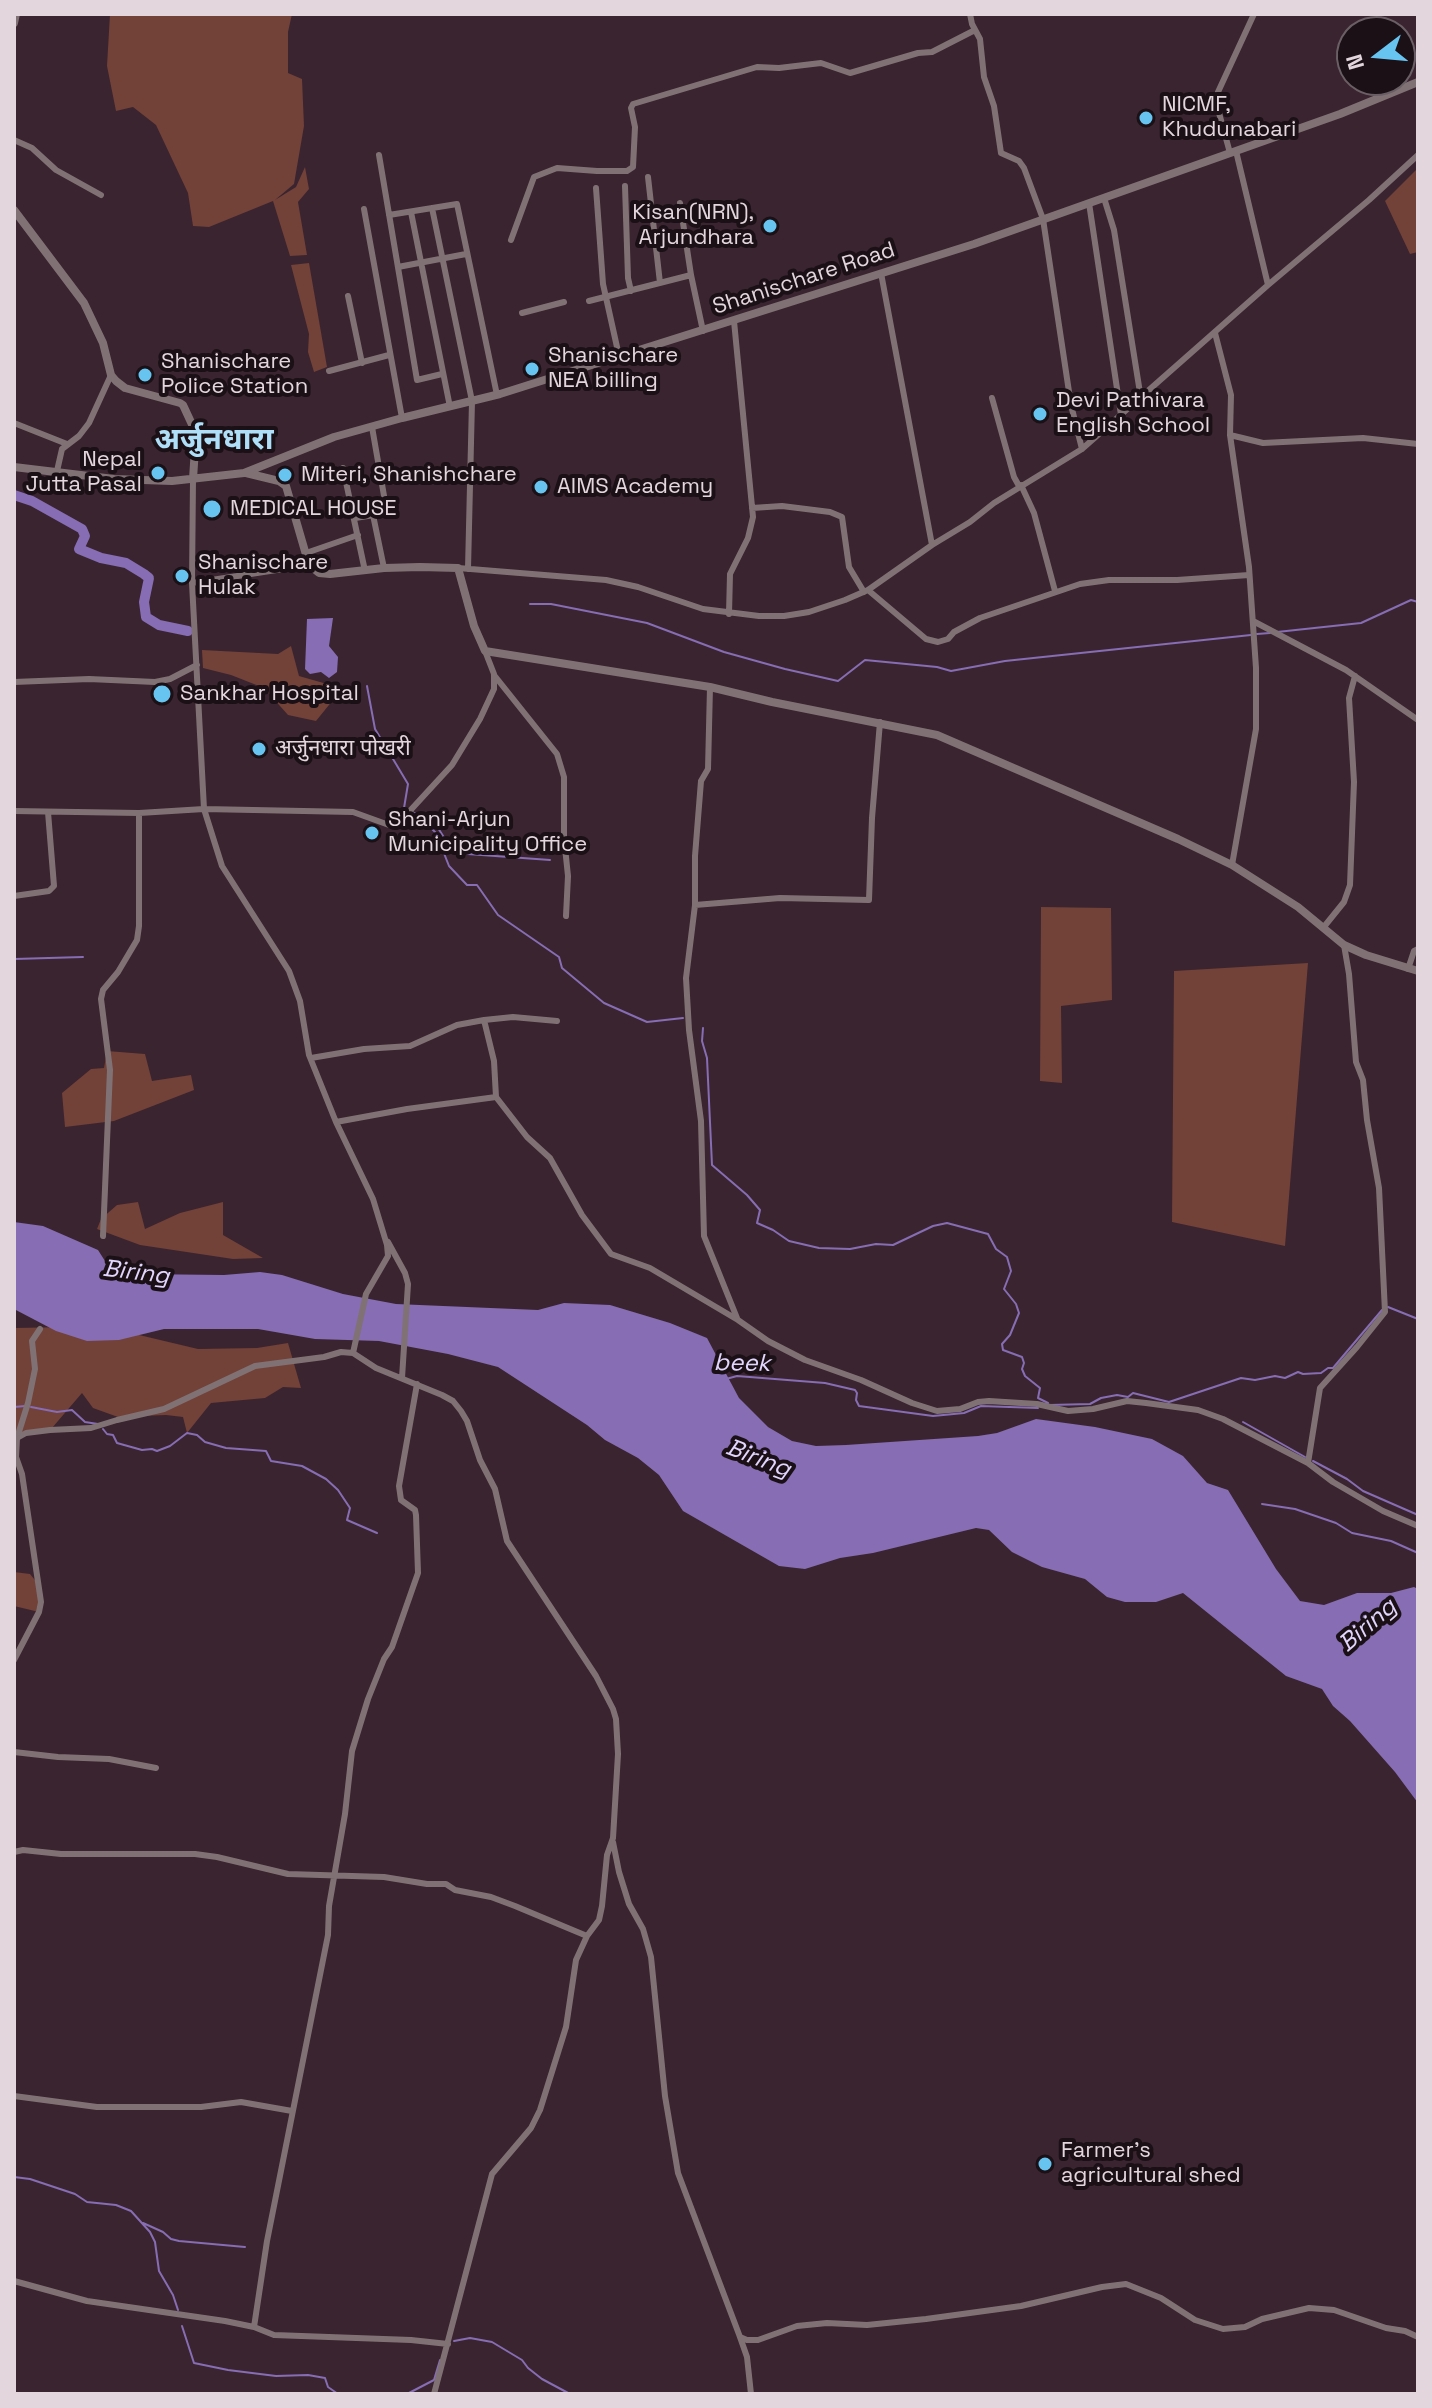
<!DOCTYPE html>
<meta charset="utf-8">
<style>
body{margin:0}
#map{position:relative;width:1432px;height:2408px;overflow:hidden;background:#39242f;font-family:"Space Grotesk",sans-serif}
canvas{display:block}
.frame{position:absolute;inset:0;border:16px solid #e4d6dd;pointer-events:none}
.north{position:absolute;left:1336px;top:16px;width:80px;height:80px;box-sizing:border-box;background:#1a1016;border:2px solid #6b5f66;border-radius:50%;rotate:254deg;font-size:22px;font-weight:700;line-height:32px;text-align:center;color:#e4d6dd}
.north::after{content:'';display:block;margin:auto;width:28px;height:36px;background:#67c4f0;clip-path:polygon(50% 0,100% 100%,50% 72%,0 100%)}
</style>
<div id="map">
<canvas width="1432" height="2408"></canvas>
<div class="frame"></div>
<div class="north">N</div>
</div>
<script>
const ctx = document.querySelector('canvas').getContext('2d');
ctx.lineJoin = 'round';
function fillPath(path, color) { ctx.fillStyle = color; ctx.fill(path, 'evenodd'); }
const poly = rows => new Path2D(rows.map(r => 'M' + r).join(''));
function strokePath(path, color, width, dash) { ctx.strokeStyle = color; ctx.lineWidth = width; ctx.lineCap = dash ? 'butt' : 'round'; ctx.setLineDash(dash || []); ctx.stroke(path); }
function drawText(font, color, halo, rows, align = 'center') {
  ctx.font = font + ' "Space Grotesk","Noto Sans Devanagari",sans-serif'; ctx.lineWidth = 8; ctx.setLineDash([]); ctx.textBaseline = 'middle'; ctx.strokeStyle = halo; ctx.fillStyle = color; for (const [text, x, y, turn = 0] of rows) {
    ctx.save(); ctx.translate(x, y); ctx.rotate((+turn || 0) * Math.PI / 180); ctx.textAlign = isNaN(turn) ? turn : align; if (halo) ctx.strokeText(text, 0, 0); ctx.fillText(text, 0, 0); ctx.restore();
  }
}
const green = poly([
 [110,14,292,14,288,32,288,73,302,79,304,126,294,184,275,200,296,187,305,167,309,189,298,202,307,255,290,256,273,201,209,227,193,226,188,193,156,125,133,107,116,111,107,66],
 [1418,168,1418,252,1410,254,1385,201],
 [309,263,327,367,314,372,308,352,309,334,291,265],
 [291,646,299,676,327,684,333,700,316,721,288,715,264,688,231,675,203,668,202,650,278,654],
 [1041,907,1111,908,1112,1000,1061,1006,1062,1083,1040,1081],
 [1308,963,1285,1246,1172,1222,1174,971],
 [107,1051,145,1054,152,1081,191,1075,194,1090,114,1121,65,1127,62,1093,91,1069,104,1068],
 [138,1202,145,1229,180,1213,223,1202,223,1235,263,1258,233,1259,140,1245,97,1229,101,1219,117,1205],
 [68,1327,135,1334,198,1349,257,1348,288,1343,301,1388,283,1387,265,1398,211,1403,187,1433,183,1417,166,1415,118,1417,93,1408,82,1393,52,1428,14,1434,14,1328],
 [14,1572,30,1574,39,1585,39,1612,14,1606]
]);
const water = poly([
 [333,618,329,646,338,657,337,672,329,678,321,672,310,674,305,669,307,619],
 [14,1222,43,1226,98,1250,105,1261,136,1274,224,1275,260,1272,282,1275,343,1294,396,1304,538,1310,564,1303,610,1305,670,1323,707,1338,739,1398,768,1427,792,1441,816,1446,846,1445,978,1436,997,1433,1036,1419,1095,1427,1152,1439,1183,1456,1207,1483,1228,1490,1276,1569,1300,1601,1324,1605,1357,1593,1391,1593,1414,1587,1418,1589,1418,1803,1395,1772,1350,1721,1333,1706,1322,1689,1286,1676,1183,1593,1156,1602,1125,1602,1107,1597,1085,1579,1042,1567,1012,1552,989,1530,976,1528,873,1553,840,1558,805,1569,779,1566,683,1511,659,1475,638,1458,605,1440,587,1425,498,1367,448,1354,379,1341,315,1339,258,1329,164,1329,119,1340,87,1341,56,1331,14,1309]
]);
const stream = poly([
 [530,604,551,604,647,623,724,652,785,669,838,681,865,660,937,667,951,671,1005,661,1251,635],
 [1277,632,1361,623,1411,600,1418,602],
 [1257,634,1270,633],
 [367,686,375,729,408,784,404,808,416,814],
 [418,815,436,833,449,866,467,885,477,885,498,915,559,957,562,968,604,1003,647,1022,683,1018],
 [421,817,438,828,454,853,550,860],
 [14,959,83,957],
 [703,1028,702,1041,707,1058,712,1165,747,1195,760,1210,757,1223,773,1230,789,1241,819,1248,850,1249,876,1244,893,1245,933,1226,947,1223,988,1234,996,1249,1007,1257,1011,1271,1004,1289,1016,1304,1019,1313,1010,1335,1002,1344,1003,1350,1022,1357,1024,1363,1022,1369,1025,1376,1040,1388,1038,1398,1048,1403],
 [1388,1307,1418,1319],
 [726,1379,737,1376,825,1383,855,1390,857,1393,856,1400,859,1406,933,1416,964,1413,981,1406,1038,1408],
 [1049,1405,1090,1404,1101,1398,1117,1395,1128,1397,1133,1393,1169,1402,1241,1378,1255,1380,1275,1376,1285,1378,1298,1372,1303,1374,1321,1373,1328,1368,1333,1368,1382,1310],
 [14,1407,25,1406],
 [31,1407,57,1412,72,1410,85,1422,98,1424],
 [1243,1422,1305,1457],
 [103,1429,107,1434,113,1435,117,1443,142,1450,152,1449,157,1451,170,1446,187,1433,197,1435,205,1442,226,1448,266,1451,271,1461,302,1466,326,1479,338,1490,350,1508,347,1520,377,1533],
 [1313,1461,1347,1479,1363,1491,1418,1515],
 [1262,1504,1295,1509,1336,1523,1352,1533,1391,1541,1418,1553],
 [14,2177,30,2179,75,2194,87,2202,116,2205,131,2211,150,2232,155,2242,159,2271,173,2295,178,2310],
 [143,2223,163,2232,171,2239,179,2241,245,2247],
 [182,2326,194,2363,228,2370,276,2376,308,2375,325,2378,328,2387,338,2394],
 [454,2341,470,2338,492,2342,522,2360,528,2368,542,2379,570,2394],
 [407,2394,434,2380,440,2360]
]);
const river = poly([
 [14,495,32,501,82,529,85,536,79,549,101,558,126,563,144,574,149,578,144,602,146,617,159,625,188,631]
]);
const minor = poly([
 [970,14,972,24,980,39,984,77,994,106,1001,153,1019,161,1024,168,1043,219,1071,405,1082,449],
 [14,140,32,148,56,170,101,195],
 [1236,151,1268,285,1369,200,1418,155],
 [1230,153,1216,102,1218,92,1254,14],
 [379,155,417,380,442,374],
 [648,177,660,283],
 [625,186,628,278,631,291],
 [596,188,603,284,619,356],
 [1104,198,1114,230,1141,399],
 [680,203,691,275,703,331],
 [1089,203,1121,415],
 [432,208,472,401,468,569],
 [364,209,402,418],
 [411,212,450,407],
 [389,215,457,204,497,395],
 [511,240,534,177,557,168,597,171,627,171,633,167,635,127,631,108,633,104,757,67,779,68,821,63,850,73,918,53,932,52,975,30],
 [398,267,466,254],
 [881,273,932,545],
 [348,296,362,363],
 [589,301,691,275],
 [522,313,564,302],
 [1215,333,1231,395,1230,435,1249,567,1256,668,1256,729,1232,865],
 [329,371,389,355],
 [992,398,1014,477,1019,486],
 [14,423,67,444],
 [1230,435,1263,443,1363,438,1418,444],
 [343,468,365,571],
 [57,471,62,449,79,436,89,423,111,375],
 [193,479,192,583,204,809,222,866,289,971,300,1001,309,1055,336,1122,373,1199,387,1245,388,1256,366,1294,353,1353],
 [1021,485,1034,513,1055,591],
 [752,508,782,506,830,512,842,517,849,567,864,592],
 [373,515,384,568],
 [355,518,387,513,372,427],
 [306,553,358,535],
 [458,568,606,580,638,587,703,609,759,616,784,616,809,612,845,600,868,590,932,545,970,522,994,503,1082,449,1268,285],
 [192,583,309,565],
 [868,590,926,639,938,642,948,639,954,632,980,618,1080,584,1109,580,1177,580,1249,575],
 [729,614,730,574,748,538,753,517,734,321],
 [1253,621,1346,670,1418,720],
 [494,675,557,754,564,777,564,838,568,876,566,916],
 [14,682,89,679,155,682,170,679,197,665],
 [710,687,708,769,701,781,695,856,695,905,686,978,689,1030,701,1121,704,1236,737,1318],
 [14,811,139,813,204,809,353,812,389,825,407,814,452,765,480,719,494,689,494,674,485,651],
 [14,896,49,891,54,886,48,812],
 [695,905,780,898,869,900,872,818,880,722],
 [1323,928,1344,902,1350,885,1354,782,1349,698,1355,676],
 [1344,945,1349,974,1356,1062,1363,1080,1367,1120,1379,1188,1385,1312,1357,1347,1320,1388,1308,1463,1333,1482,1383,1511,1418,1526],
 [1408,969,1414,951,1418,949],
 [484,1020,513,1017,557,1021],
 [311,1058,364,1049,410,1046,457,1025,484,1020,494,1061,496,1097,527,1137,550,1158,582,1215,611,1254,650,1268,738,1320,768,1341,805,1360,861,1380,912,1403,937,1411,960,1409,978,1402,989,1401,1037,1404,1068,1411,1093,1409,1127,1401,1146,1403,1198,1410,1223,1419,1308,1463],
 [336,1122,407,1109,496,1097],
 [103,1236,110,1070,101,999,103,990,118,972,137,940,139,926,139,813],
 [388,1242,405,1273,408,1284,402,1378],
 [17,1438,28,1403,35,1369,32,1341,40,1329],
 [14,1660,39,1612,41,1602,22,1474,16,1457,17,1438,26,1433,50,1430,91,1428,117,1420,164,1409,255,1366,324,1357,341,1352,353,1353,376,1368,442,1395,453,1401,461,1411,467,1421,480,1460,495,1489,507,1541,596,1676,613,1709,616,1719,618,1754,613,1838,607,1855,602,1906,599,1920,587,1936,515,1906,491,1897,455,1890,446,1884,427,1884,384,1877,288,1874,217,1857,195,1854,61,1854,23,1850,14,1852],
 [14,1752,58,1757,109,1759,156,1768],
 [613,1842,619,1872,629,1904,643,1929,651,1957,665,2096,678,2173,740,2337,747,2357,751,2394],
 [14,2096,97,2107,201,2107,241,2102,292,2111],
 [14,2281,87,2301,225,2321,254,2327,274,2335,411,2340,448,2344],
 [254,2327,267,2241,328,1935,329,1906,345,1814,352,1751,368,1699,384,1659,392,1647,418,1573,416,1515,415,1510,401,1500,399,1486,417,1384],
 [740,2337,747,2340,758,2340,797,2326,827,2323,867,2325,926,2319,1021,2306,1102,2287,1126,2284,1161,2298,1195,2320,1223,2329,1245,2327,1262,2319,1309,2308,1334,2310,1386,2328,1405,2331,1418,2337],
 [434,2394,492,2174,531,2128,540,2110,566,2027,576,1960,587,1936]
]);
const tertiary = poly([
 [14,23,16,14],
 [14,210,84,303,103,343,111,375,116,381,125,388,180,403,183,405,196,433,193,479],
 [14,467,114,479,172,481,244,473,334,437,402,418,500,394,974,244,1340,114,1418,82],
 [246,473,279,481,286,486,309,565,319,573,330,574,384,568,420,567,458,568,474,626,485,651,710,687,772,702,937,735,1178,839,1232,865,1298,907,1344,945,1366,955,1418,971]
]);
const markers = [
 [1146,118,8,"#67c4f0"],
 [770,226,8,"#67c4f0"],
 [532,369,8,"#67c4f0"],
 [145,375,8,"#67c4f0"],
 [1040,414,8,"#67c4f0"],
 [158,473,8,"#67c4f0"],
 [285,475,8,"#67c4f0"],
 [541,487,8,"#67c4f0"],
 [212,509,10,"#67c4f0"],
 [182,576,8,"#67c4f0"],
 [162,694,10,"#67c4f0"],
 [259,749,8,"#67c4f0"],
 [372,833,8,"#67c4f0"],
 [1045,2164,8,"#67c4f0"]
];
const poiNames = [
 ["NICMF,",1162,105],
 ["Khudunabari",1162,130],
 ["Kisan(NRN),",754,213,"right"],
 ["Arjundhara",754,238,"right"],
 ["Shanischare",548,356],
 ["NEA billing",548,381],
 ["Shanischare",161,362],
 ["Police Station",161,387],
 ["Devi Pathivara",1056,401],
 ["English School",1056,426],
 ["Nepal",142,460,"right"],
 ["Jutta Pasal",142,485,"right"],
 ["Miteri, Shanishchare",301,475],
 ["AIMS Academy",557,487],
 ["MEDICAL HOUSE",230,509],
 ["Shanischare",198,563],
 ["Hulak",198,588],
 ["Sankhar Hospital",180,694],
 ["अर्जुनधारा पोखरी",275,749],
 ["Shani-Arjun",388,820],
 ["Municipality Office",388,845],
 ["Farmer's",1061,2151],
 ["agricultural shed",1061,2176]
];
const streetNames = [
 ["Shanischare Road",804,279,-18]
];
const waterNames = [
 ["Biring",136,1273,7],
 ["beek",742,1364,1],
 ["Biring",758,1459,21],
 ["Biring",1368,1626,-41]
];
const districtNames = [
 ["अर्जुनधारा",214,441]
];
fillPath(green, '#724138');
fillPath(water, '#866db4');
strokePath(stream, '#866db4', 2);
strokePath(river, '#866db4', 10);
strokePath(minor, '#807274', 6);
strokePath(tertiary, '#807274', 8);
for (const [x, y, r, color] of markers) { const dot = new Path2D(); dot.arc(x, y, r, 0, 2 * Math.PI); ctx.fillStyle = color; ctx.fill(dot); strokePath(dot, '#1a1016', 3); }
drawText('22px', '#e4d6dd', '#1a1016', poiNames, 'left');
drawText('22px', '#e4d6dd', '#1a1016', streetNames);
drawText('italic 24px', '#e2d6fe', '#1a1016', waterNames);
drawText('bold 30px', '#afdff8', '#1a1016', districtNames);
</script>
